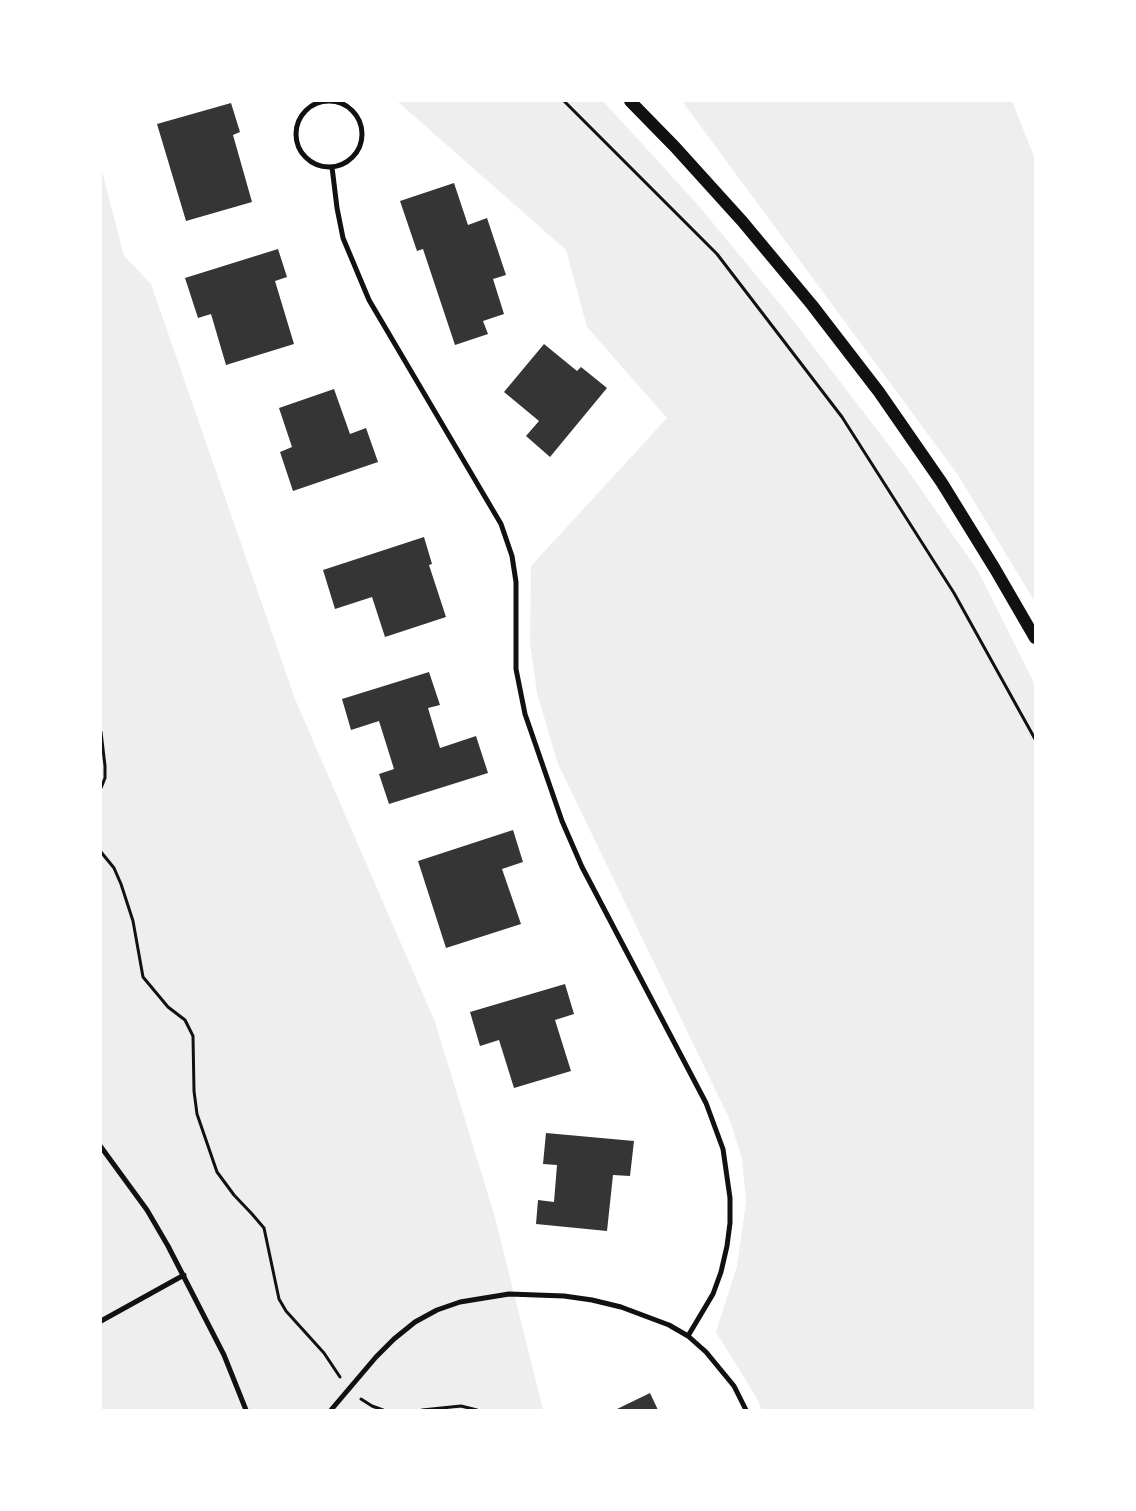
<!DOCTYPE html>
<style>
body{margin:0}
#map{position:relative;width:1136px;height:1511px;overflow:hidden;background:#fff;font-family:Quicksand,sans-serif}
canvas{display:block}
.frame{position:absolute;inset:0;border:102px solid #fff;pointer-events:none}
</style>
<div id="map">
<canvas width="1136" height="1511"></canvas>
<div class="frame"></div>
</div>
<script>
const ctx = document.querySelector('canvas').getContext('2d');
ctx.lineJoin = 'round';
function fillPath(path, color) { ctx.fillStyle = color; ctx.fill(path, 'evenodd'); }
const poly = rows => new Path2D(rows.map(r => 'M' + r).join(''));
function strokePath(path, color, width, dash) { ctx.strokeStyle = color; ctx.lineWidth = width; ctx.lineCap = dash ? 'butt' : 'round'; ctx.setLineDash(dash || []); ctx.stroke(path); }
const green = poly([
 [397,101,603,101,698,205,789,315,904,465,978,571,1035,685,1035,1410,762,1410,756,1397,716,1332,737,1266,746,1202,742,1158,729,1118,558,764,537,693,530,642,531,566,667,418,587,327,566,250],
 [682,101,1012,101,1035,159,1035,602,958,475],
 [101,167,124,256,151,284,295,699,435,1022,494,1214,543,1410,101,1410]
]);
const building = poly([
 [231,103,240,132,233,135,252,202,186,221,157,124],
 [454,183,468,225,487,218,506,275,493,279,504,314,483,321,488,334,455,345,423,249,417,251,400,201],
 [278,249,287,277,275,281,294,344,226,365,211,314,198,318,185,278],
 [544,344,577,371,581,367,607,388,550,457,526,436,539,421,504,392],
 [334,389,350,434,366,428,378,462,293,491,280,452,292,447,279,408],
 [424,537,432,564,429,565,446,617,385,637,372,597,335,609,323,570],
 [429,672,440,705,428,708,440,748,476,736,488,773,389,804,379,774,394,769,379,721,351,730,342,699],
 [513,830,523,862,502,869,521,924,446,948,418,861],
 [565,984,574,1014,555,1020,571,1071,514,1088,499,1040,480,1046,470,1012],
 [546,1133,634,1141,630,1176,613,1175,607,1231,536,1224,538,1200,554,1202,557,1165,543,1164],
 [650,1393,658,1410,615,1410]
]);
const path = poly([
 [564,101,717,254,842,417,954,593,1035,739],
 [101,732,105,766,105,778,101,788],
 [101,852,114,868,121,884,133,921,143,977,168,1007,185,1020,193,1036,194,1091,197,1114,217,1172,234,1195,252,1214,264,1228,279,1299,286,1311,324,1353,340,1377],
 [361,1399,372,1406,383,1410],
 [422,1410,461,1406,477,1410]
]);
const minor = poly([
 '296 134a33 33 0 1 1 66 0a33 33 0 1 1-66 0Z',
 [332,167,337,208,343,238,369,300,501,524,512,556,516,582,516,669,525,714,562,821,582,867,706,1103,723,1149,730,1198,730,1223,727,1246,721,1272,713,1294,688,1336],
 [101,1147,147,1210,168,1246,224,1355,246,1410],
 [101,1321,184,1275],
 [331,1410,376,1357,394,1339,415,1322,437,1310,460,1302,509,1294,564,1296,592,1300,621,1307,669,1325,688,1336,706,1352,734,1386,746,1410]
]);
const primary = poly([
 [630,101,675,147,742,221,812,305,879,392,942,483,995,569,1035,638]
]);
fillPath(green, '#eee');
fillPath(building, '#353535');
strokePath(path, '#111', 3);
strokePath(minor, '#111', 5);
strokePath(primary, '#111', 12);
</script>
